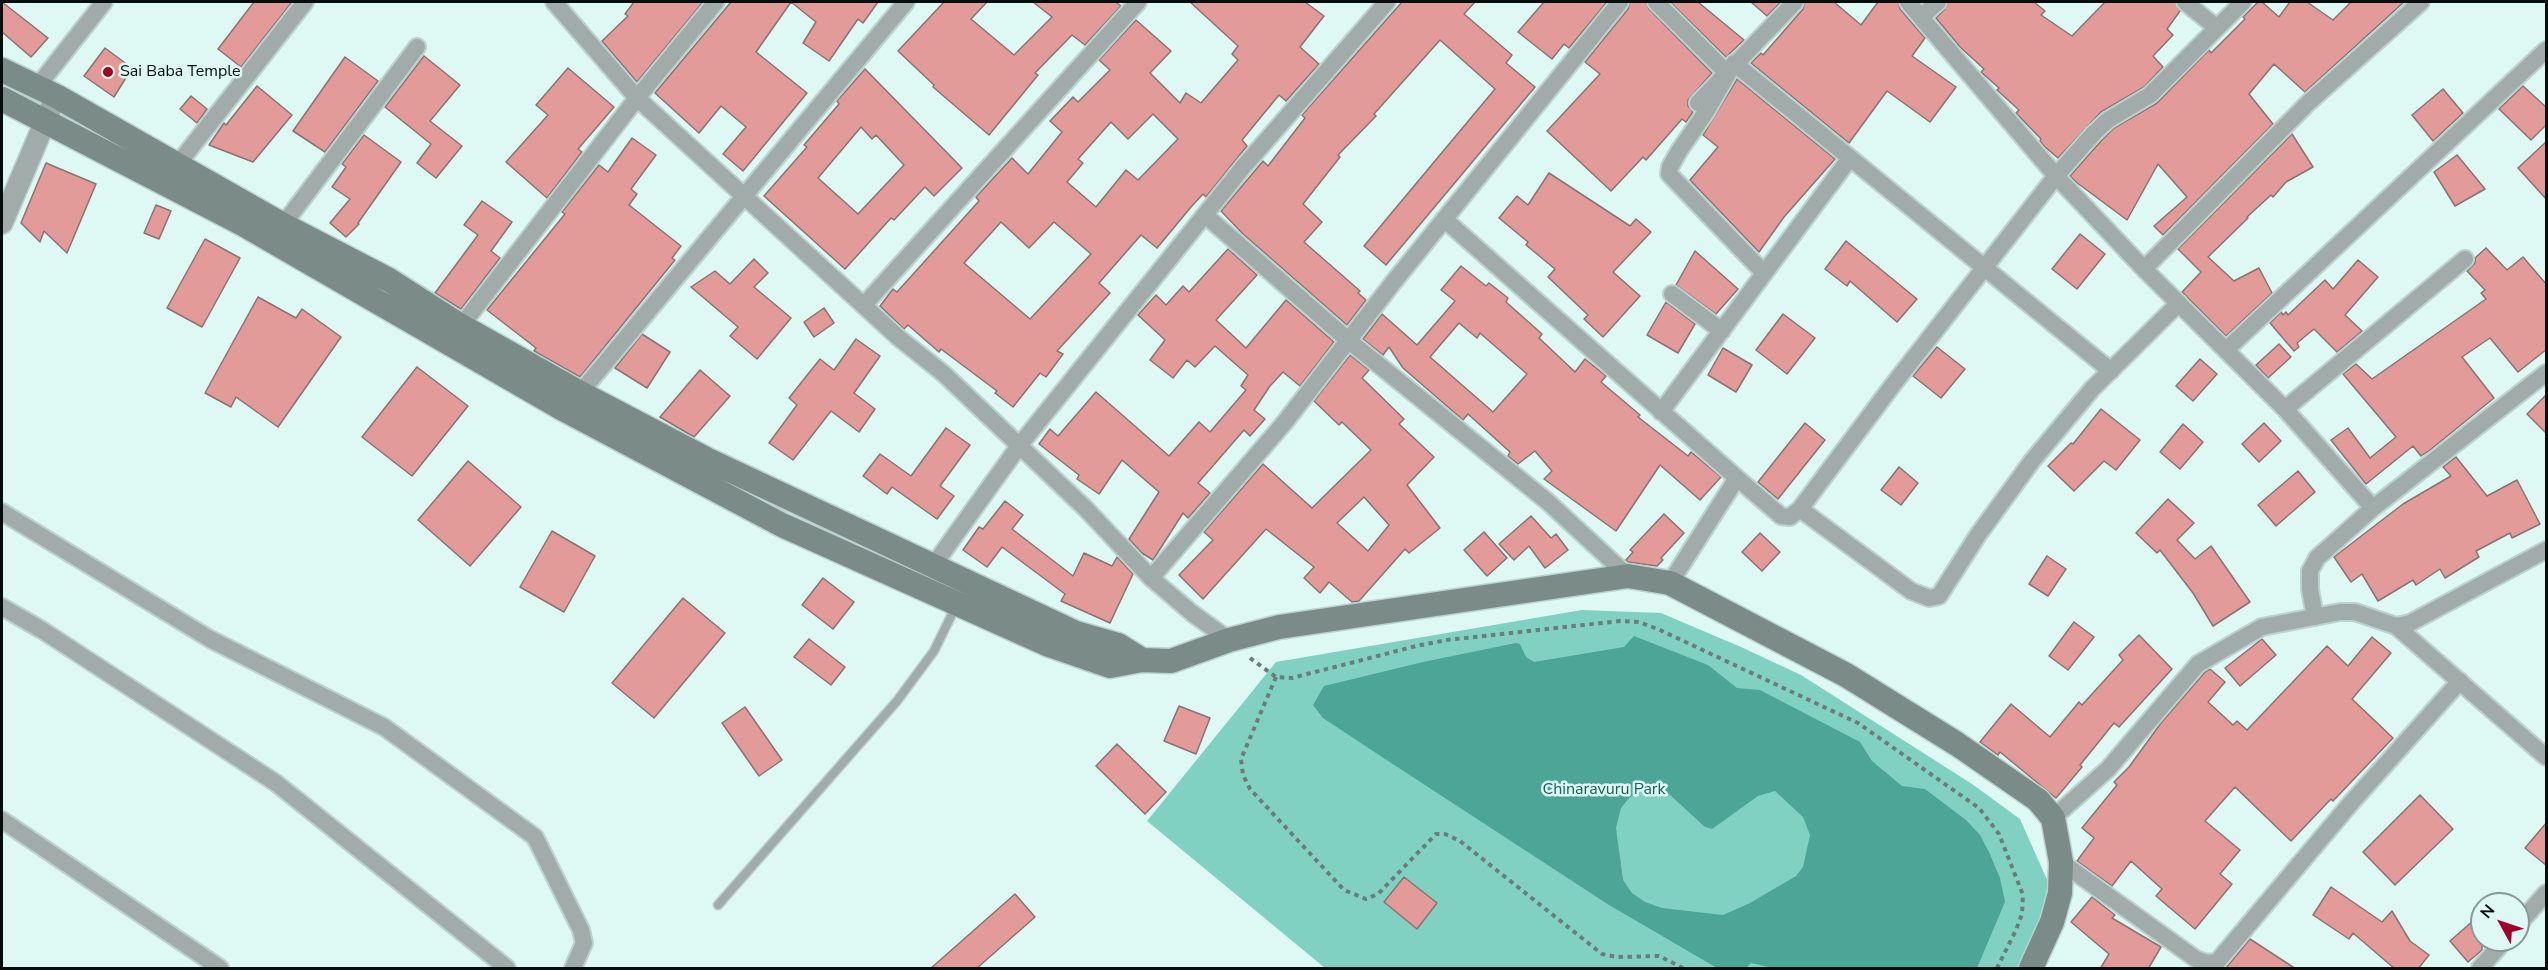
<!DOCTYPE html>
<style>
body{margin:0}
#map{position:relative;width:2548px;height:970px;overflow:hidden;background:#def8f3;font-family:"Nunito Sans",sans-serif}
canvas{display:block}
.frame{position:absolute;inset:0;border:3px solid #050e0c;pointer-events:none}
.north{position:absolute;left:2470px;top:892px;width:60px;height:60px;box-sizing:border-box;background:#def8f3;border:2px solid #879a97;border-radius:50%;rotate:310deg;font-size:16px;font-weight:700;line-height:24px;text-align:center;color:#050e0c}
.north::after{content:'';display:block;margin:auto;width:21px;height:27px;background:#a20427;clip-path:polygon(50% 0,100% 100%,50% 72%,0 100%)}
</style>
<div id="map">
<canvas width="2548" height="970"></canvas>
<div class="frame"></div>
<div class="north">N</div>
</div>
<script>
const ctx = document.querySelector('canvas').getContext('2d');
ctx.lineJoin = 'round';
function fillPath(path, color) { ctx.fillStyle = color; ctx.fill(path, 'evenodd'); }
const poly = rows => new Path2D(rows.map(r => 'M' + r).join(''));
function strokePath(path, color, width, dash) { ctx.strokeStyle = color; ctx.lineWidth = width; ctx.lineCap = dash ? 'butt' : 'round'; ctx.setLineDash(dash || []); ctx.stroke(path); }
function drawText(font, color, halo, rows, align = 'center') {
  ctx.font = font + ' "Nunito Sans",sans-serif'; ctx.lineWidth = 5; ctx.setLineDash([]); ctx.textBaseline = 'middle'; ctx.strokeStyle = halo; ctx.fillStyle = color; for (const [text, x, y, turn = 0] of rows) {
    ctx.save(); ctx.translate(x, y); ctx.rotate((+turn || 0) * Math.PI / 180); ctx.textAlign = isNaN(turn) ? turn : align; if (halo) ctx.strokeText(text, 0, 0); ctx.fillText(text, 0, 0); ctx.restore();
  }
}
const green = poly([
 [1582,610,1661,613,1741,647,1801,675,1972,784,2020,819,2053,893,2021,968,1325,968,1147,821,1276,662]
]);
const water = poly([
 [1634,636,1708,665,1737,688,1760,690,1860,742,1872,761,1902,786,1925,789,1966,820,1980,835,1989,852,2000,878,2005,902,1977,968,1773,968,1751,963,1746,968,1717,968,1609,905,1382,757,1323,718,1313,705,1324,686,1423,662,1516,643,1520,644,1526,657,1534,662,1624,647],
 [1644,787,1655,787,1670,795,1705,827,1712,829,1758,796,1775,791,1803,817,1810,835,1803,867,1796,876,1750,903,1723,915,1662,908,1645,902,1632,893,1623,880,1616,828,1621,808,1629,798]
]);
const building = poly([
 [2,2,48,38,31,57,2,32,2,2],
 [254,2,292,2,241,67,218,49,254,2],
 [634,2,703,2,637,82,602,41,628,16,625,14,634,2],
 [731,2,878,2,863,23,858,19,829,61,803,43,816,22,791,2,756,52,807,93,743,171,723,154,746,127,721,106,699,133,655,93,731,2],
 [944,2,987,2,971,19,1014,55,1052,17,1033,2,1116,2,1121,6,1085,45,1072,35,1035,73,1038,75,989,135,933,87,934,85,898,51,944,2],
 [1190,2,1305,2,1324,16,1300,47,1319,64,1286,101,1279,95,1242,140,1247,146,1206,197,1203,194,1191,207,1157,248,1141,235,1099,283,1110,293,1057,351,1063,354,1046,377,1040,373,1013,407,995,393,997,391,941,349,939,352,908,325,904,329,880,306,893,289,897,292,979,201,976,197,1012,158,1028,174,1062,132,1050,121,1073,97,1078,102,1110,70,1099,60,1136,20,1171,51,1150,73,1180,103,1186,93,1201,103,1238,60,1232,54,1238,46,1190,2],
 [1153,114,1178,139,1138,180,1126,170,1096,207,1067,182,1083,163,1078,159,1111,122,1128,139,1153,114],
 [1001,222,1029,248,1054,222,1091,254,1030,319,964,263,1001,222],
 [1402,2,1475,2,1464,14,1512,55,1506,63,1535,87,1386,265,1364,246,1495,89,1440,40,1374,114,1376,116,1338,155,1340,157,1303,204,1322,222,1304,242,1360,291,1358,293,1366,300,1347,325,1242,233,1221,211,1263,161,1268,166,1305,118,1302,115,1402,2],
 [1544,2,1607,2,1569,48,1564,44,1552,59,1518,32,1544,2],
 [1630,2,1646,2,1649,9,1712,73,1688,100,1688,106,1693,112,1686,122,1682,119,1646,160,1643,157,1611,191,1547,131,1600,74,1585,62,1628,9,1630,2],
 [1670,2,1698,2,1744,40,1726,57,1670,2],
 [1751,2,1781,2,1767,16,1751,2],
 [1805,2,1834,2,1861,25,1878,2,1898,2,1900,9,1925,38,1912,56,1956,87,1930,122,1887,91,1849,143,1751,63,1761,53,1763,55,1803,9,1805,2],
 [1948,2,2034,2,2045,11,2041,15,2072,36,2105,2,2175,2,2180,11,2167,29,2173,35,2153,56,2163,67,2144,87,2101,112,2058,158,2045,147,2040,141,2041,139,2016,113,2019,110,1997,90,1999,88,1981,72,1984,69,1960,47,1936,18,1945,9,1948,2],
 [2258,2,2262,2,2279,17,2290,2,2307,2,2333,20,2351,2,2404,2,2305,92,2274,64,2249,94,2273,124,2163,235,2154,226,2187,197,2158,164,2127,220,2076,182,2070,176,2101,141,2114,128,2157,103,2209,50,2211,53,2245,19,2243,17,2258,2],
 [105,48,132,68,114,97,84,76,105,48],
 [424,56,460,85,430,121,462,146,436,178,417,163,431,144,385,107,424,56],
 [345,57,378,81,325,152,293,131,345,57],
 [568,68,614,107,578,149,582,152,547,198,506,162,548,115,536,105,568,68],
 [865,69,962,168,934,196,925,187,894,220,891,218,845,269,764,196,807,147,804,145,839,104,837,101,865,69],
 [861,127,872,139,876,135,904,165,858,214,818,178,861,127],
 [1737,79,1835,159,1784,217,1759,252,1690,180,1718,147,1703,135,1737,79],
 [257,86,292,115,253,162,209,145,224,123,226,125,257,86],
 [2523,86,2547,108,2547,124,2531,140,2499,109,2523,86],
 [2443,89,2463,113,2433,141,2412,115,2443,89],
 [191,96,207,109,197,123,180,109,191,96],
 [2292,134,2313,167,2286,182,2273,197,2271,195,2247,217,2248,218,2208,257,2234,281,2259,268,2272,293,2226,336,2182,292,2201,272,2178,249,2292,134],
 [364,135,401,162,358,223,359,224,346,237,330,223,350,199,332,187,346,167,342,164,364,135],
 [632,138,656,155,631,189,637,194,629,205,681,246,672,258,675,260,580,377,534,351,536,348,487,310,565,214,562,212,599,165,608,172,632,138],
 [2547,141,2547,200,2518,168,2547,141],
 [2457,155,2485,189,2455,206,2434,172,2457,155],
 [46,163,96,184,67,253,44,231,40,242,21,223,46,163],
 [1549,173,1630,226,1636,219,1651,232,1613,272,1640,296,1603,337,1584,319,1588,315,1548,277,1555,269,1526,245,1528,242,1499,218,1517,196,1528,205,1549,173],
 [482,201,512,222,491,251,500,258,461,309,435,293,478,235,464,225,482,201],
 [156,205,171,211,159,239,144,233,156,205],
 [2080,234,2105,254,2077,289,2052,269,2080,234],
 [205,239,240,258,202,327,167,308,205,239],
 [1846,241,1917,299,1897,322,1850,281,1847,286,1825,269,1846,241],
 [2486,248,2507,270,2523,257,2547,285,2547,349,2518,372,2490,338,2462,357,2494,398,2430,450,2421,456,2413,446,2366,484,2331,440,2348,428,2370,458,2396,437,2343,374,2356,364,2372,379,2486,299,2481,293,2485,290,2467,271,2475,263,2475,258,2486,248],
 [1228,249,1257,275,1216,320,1246,348,1286,300,1334,342,1300,386,1283,372,1270,386,1254,410,1265,419,1250,436,1244,430,1198,483,1210,493,1188,518,1183,513,1153,560,1142,553,1129,539,1159,492,1122,460,1099,494,1077,479,1079,475,1039,444,1050,429,1058,436,1096,392,1169,456,1199,422,1210,432,1246,390,1241,386,1248,375,1215,346,1195,367,1187,360,1173,378,1150,360,1165,340,1138,315,1156,295,1166,305,1183,286,1189,292,1228,249],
 [1695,251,1738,289,1716,314,1676,285,1695,251],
 [754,259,768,273,754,287,791,318,757,359,730,336,738,327,691,287,715,271,730,284,754,259],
 [2358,260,2378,277,2345,315,2362,331,2337,352,2314,329,2297,343,2299,347,2294,351,2270,323,2281,312,2283,315,2286,312,2288,315,2325,280,2333,289,2358,260],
 [1461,266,1486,286,1489,283,1508,298,1506,302,1542,334,1539,338,1575,372,1585,359,1606,376,1601,382,1640,415,1638,417,1688,456,1691,452,1721,477,1700,500,1660,465,1616,531,1544,479,1552,471,1535,451,1518,464,1508,456,1510,452,1468,414,1463,420,1403,368,1389,347,1383,355,1363,339,1382,314,1417,345,1455,301,1441,290,1461,266],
 [1459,323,1477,338,1480,333,1527,374,1493,412,1430,357,1459,323],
 [258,297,296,318,302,309,341,337,278,427,236,397,231,407,205,393,258,297],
 [1666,302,1695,324,1678,353,1647,335,1666,302],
 [824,308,834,323,814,337,804,322,824,308],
 [1783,314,1815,338,1787,374,1756,350,1783,314],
 [642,334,670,352,647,388,615,368,642,334],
 [856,339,880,356,854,393,875,409,859,432,831,411,793,460,769,443,797,405,789,398,820,359,834,370,856,339],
 [2279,344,2291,357,2268,378,2256,365,2279,344],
 [1937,347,1965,369,1941,398,1913,376,1937,347],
 [1723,348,1752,365,1736,392,1708,375,1723,348],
 [1350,355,1369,370,1362,378,1404,419,1399,424,1434,457,1407,485,1440,528,1409,553,1405,549,1359,601,1352,602,1329,582,1320,593,1304,578,1314,567,1266,529,1203,599,1179,575,1213,540,1204,532,1263,464,1312,508,1371,450,1342,422,1339,425,1314,401,1350,355],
 [1364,497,1389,525,1368,551,1337,523,1364,497],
 [2200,359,2217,374,2193,401,2176,386,2200,359],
 [417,367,468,406,412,476,362,437,417,367],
 [700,370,730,396,694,437,660,417,700,370],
 [2547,394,2547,434,2527,414,2547,394],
 [2101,409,2140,440,2116,470,2104,461,2074,491,2048,466,2071,443,2073,444,2101,409],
 [1805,423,1825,440,1778,499,1758,482,1805,423],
 [2264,423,2281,441,2259,462,2242,444,2264,423],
 [2183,424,2203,442,2180,469,2160,452,2183,424],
 [946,428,970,445,940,486,954,496,937,519,892,487,887,494,863,476,880,454,911,476,946,428],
 [2456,457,2487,496,2517,480,2540,524,2512,538,2510,533,2476,551,2479,557,2445,578,2440,569,2416,585,2413,580,2378,601,2362,574,2351,582,2334,557,2403,504,2451,476,2443,467,2456,457],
 [468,461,521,507,470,566,418,520,468,461],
 [1899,467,1918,483,1901,505,1881,490,1899,467],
 [2298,471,2315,492,2276,526,2258,505,2298,471],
 [2168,499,2194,523,2177,540,2195,559,2211,546,2250,602,2213,626,2193,593,2160,550,2157,553,2136,533,2168,499],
 [1005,501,1023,515,1012,529,1073,576,1084,553,1112,566,1117,557,1133,574,1110,623,1061,601,1065,594,1002,547,987,567,963,550,979,527,983,529,1005,501],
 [1664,514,1684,533,1661,558,1663,560,1657,566,1628,562,1626,560,1633,552,1630,550,1664,514],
 [1531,516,1551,538,1556,534,1568,550,1545,568,1529,546,1514,560,1499,544,1531,516],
 [552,531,595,556,564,612,520,587,552,531],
 [1484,532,1507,558,1487,576,1464,550,1484,532],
 [1760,533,1780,552,1762,571,1742,552,1760,533],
 [2047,556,2066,569,2048,596,2029,584,2047,556],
 [823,578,854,602,833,629,802,605,823,578],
 [683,598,725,633,654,718,612,683,683,598],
 [2074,622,2094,637,2068,670,2049,656,2074,622],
 [2139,635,2172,669,2119,727,2114,723,2080,765,2082,767,2056,798,2000,752,1998,755,1980,742,2011,704,2050,737,2079,702,2082,705,2123,660,2119,655,2139,635],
 [2372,637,2391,653,2352,699,2393,738,2333,801,2331,799,2291,841,2235,787,2205,821,2240,850,2220,874,2232,884,2195,929,2156,896,2162,889,2131,861,2112,886,2077,861,2094,838,2082,828,2117,785,2114,782,2129,767,2161,723,2205,672,2210,669,2225,682,2208,702,2233,725,2237,721,2247,730,2327,646,2348,666,2372,637],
 [809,639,845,667,831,685,794,657,809,639],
 [2262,639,2276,655,2240,686,2225,668,2262,639],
 [1179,706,1210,718,1196,754,1164,741,1179,706],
 [745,707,782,760,759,776,722,723,745,707],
 [1117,744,1166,792,1145,814,1096,766,1117,744],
 [2420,795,2453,829,2395,885,2363,852,2420,795],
 [2547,822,2547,866,2525,848,2547,822],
 [1404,877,1437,903,1417,929,1384,902,1404,877],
 [2331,887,2382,922,2392,911,2410,941,2429,955,2418,969,2395,969,2353,933,2349,939,2313,915,2331,887],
 [1015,894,1035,917,976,969,930,969,1015,894],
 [2092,897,2115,915,2112,918,2161,947,2148,969,2100,969,2109,954,2071,922,2092,897],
 [2482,913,2482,950,2468,962,2450,941,2482,913],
 [2250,939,2296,969,2225,969,2250,939]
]);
const path = poly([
 [1250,658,1276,677,1292,678,1416,646,1447,640,1620,621,1639,622,1660,630,1858,723,1979,808,1999,834,2023,895,2022,914,2016,930,1997,968],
 [1276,677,1241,759,1243,775,1250,789,1344,890,1366,899,1378,894,1436,834,1445,834,1460,841,1602,954,1617,957,1659,956,1683,968]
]);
const service = poly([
 [718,905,897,701,934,651,956,606]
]);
const minor = poly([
 [554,2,637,98,899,338,944,374,1086,509,1151,578,1192,613,1229,640],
 [1656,2,1726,72],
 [1908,2,2056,176,2144,269,2285,409,2373,508],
 [2185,2,2217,28],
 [1922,16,1938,2],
 [37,87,104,2],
 [1698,103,1795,2],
 [178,164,305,2],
 [1205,215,1348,340,1548,502,1628,576],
 [1444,219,1737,478],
 [283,225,417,47],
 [2144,269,2308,103,2421,2],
 [1764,273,1669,174,1670,167,1679,151,1706,112,1734,63,2111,371],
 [1672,294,1722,331],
 [864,305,1138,2],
 [461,326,637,98,716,2],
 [2226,350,2546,50],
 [580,393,906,2],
 [2285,409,2465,259],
 [1661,412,1850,158],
 [1800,509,1911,591,1929,598,1939,596,1978,535,2032,461,2092,389,2179,303],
 [2,512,210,639,384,727,535,837,581,930,584,943,573,968],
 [933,566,1019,446,1244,166,1387,2],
 [1151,578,1285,422,1392,284,1620,2],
 [1670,583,1737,478,1781,516,1790,517,1800,509,1892,386,2056,176,2093,134,2108,120,2150,95,2243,2],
 [2,607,42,630,276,783,507,968],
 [2315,617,2310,589,2310,571,2317,558,2373,508,2546,373],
 [2396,626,2546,757],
 [2053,818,2108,769,2198,664,2262,627,2340,612,2355,612,2396,626,2410,623,2546,550],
 [2,820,220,968],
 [2061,862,2196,959,2206,963,2217,962,2351,803,2460,681],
 [2518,925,2546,893],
 [2480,968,2505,940]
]);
const tertiary = poly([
 [2,223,56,96]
]);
const secondary = poly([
 [2,70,56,96,283,225,389,280,461,326,580,393,706,459,1076,633,1118,645,1142,660],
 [2,99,243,224,565,410,782,525,1049,645,1110,666,1142,660,1171,661,1229,640,1279,627,1628,576,1670,583,1846,675,1957,744,2038,800,2053,818,2061,862,2060,893,2052,922,2031,968]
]);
const markers = [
 [108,72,6,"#a20427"]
];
const poiNames = [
 ["Sai Baba Temple",120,72]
];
const parkNames = [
 ["Chinaravuru Park",1604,790]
];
fillPath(green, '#81d1c3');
fillPath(water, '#4da598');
fillPath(building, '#e39b99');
strokePath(building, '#897372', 1.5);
strokePath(service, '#bbd3ce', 11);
strokePath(minor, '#bbd3ce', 20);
strokePath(tertiary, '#bbd3ce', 24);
strokePath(secondary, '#bbd3ce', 27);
strokePath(path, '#6c7d79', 4, [4.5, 4.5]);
strokePath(service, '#a1acaa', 8);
strokePath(minor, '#a1acaa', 16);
strokePath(tertiary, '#a1acaa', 21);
strokePath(secondary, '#7b8b88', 24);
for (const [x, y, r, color] of markers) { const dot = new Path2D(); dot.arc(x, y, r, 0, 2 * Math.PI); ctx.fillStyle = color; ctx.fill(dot); strokePath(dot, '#def8f3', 2); }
drawText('16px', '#050e0c', '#def8f3', poiNames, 'left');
drawText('16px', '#1b6259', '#def8f3', parkNames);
</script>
